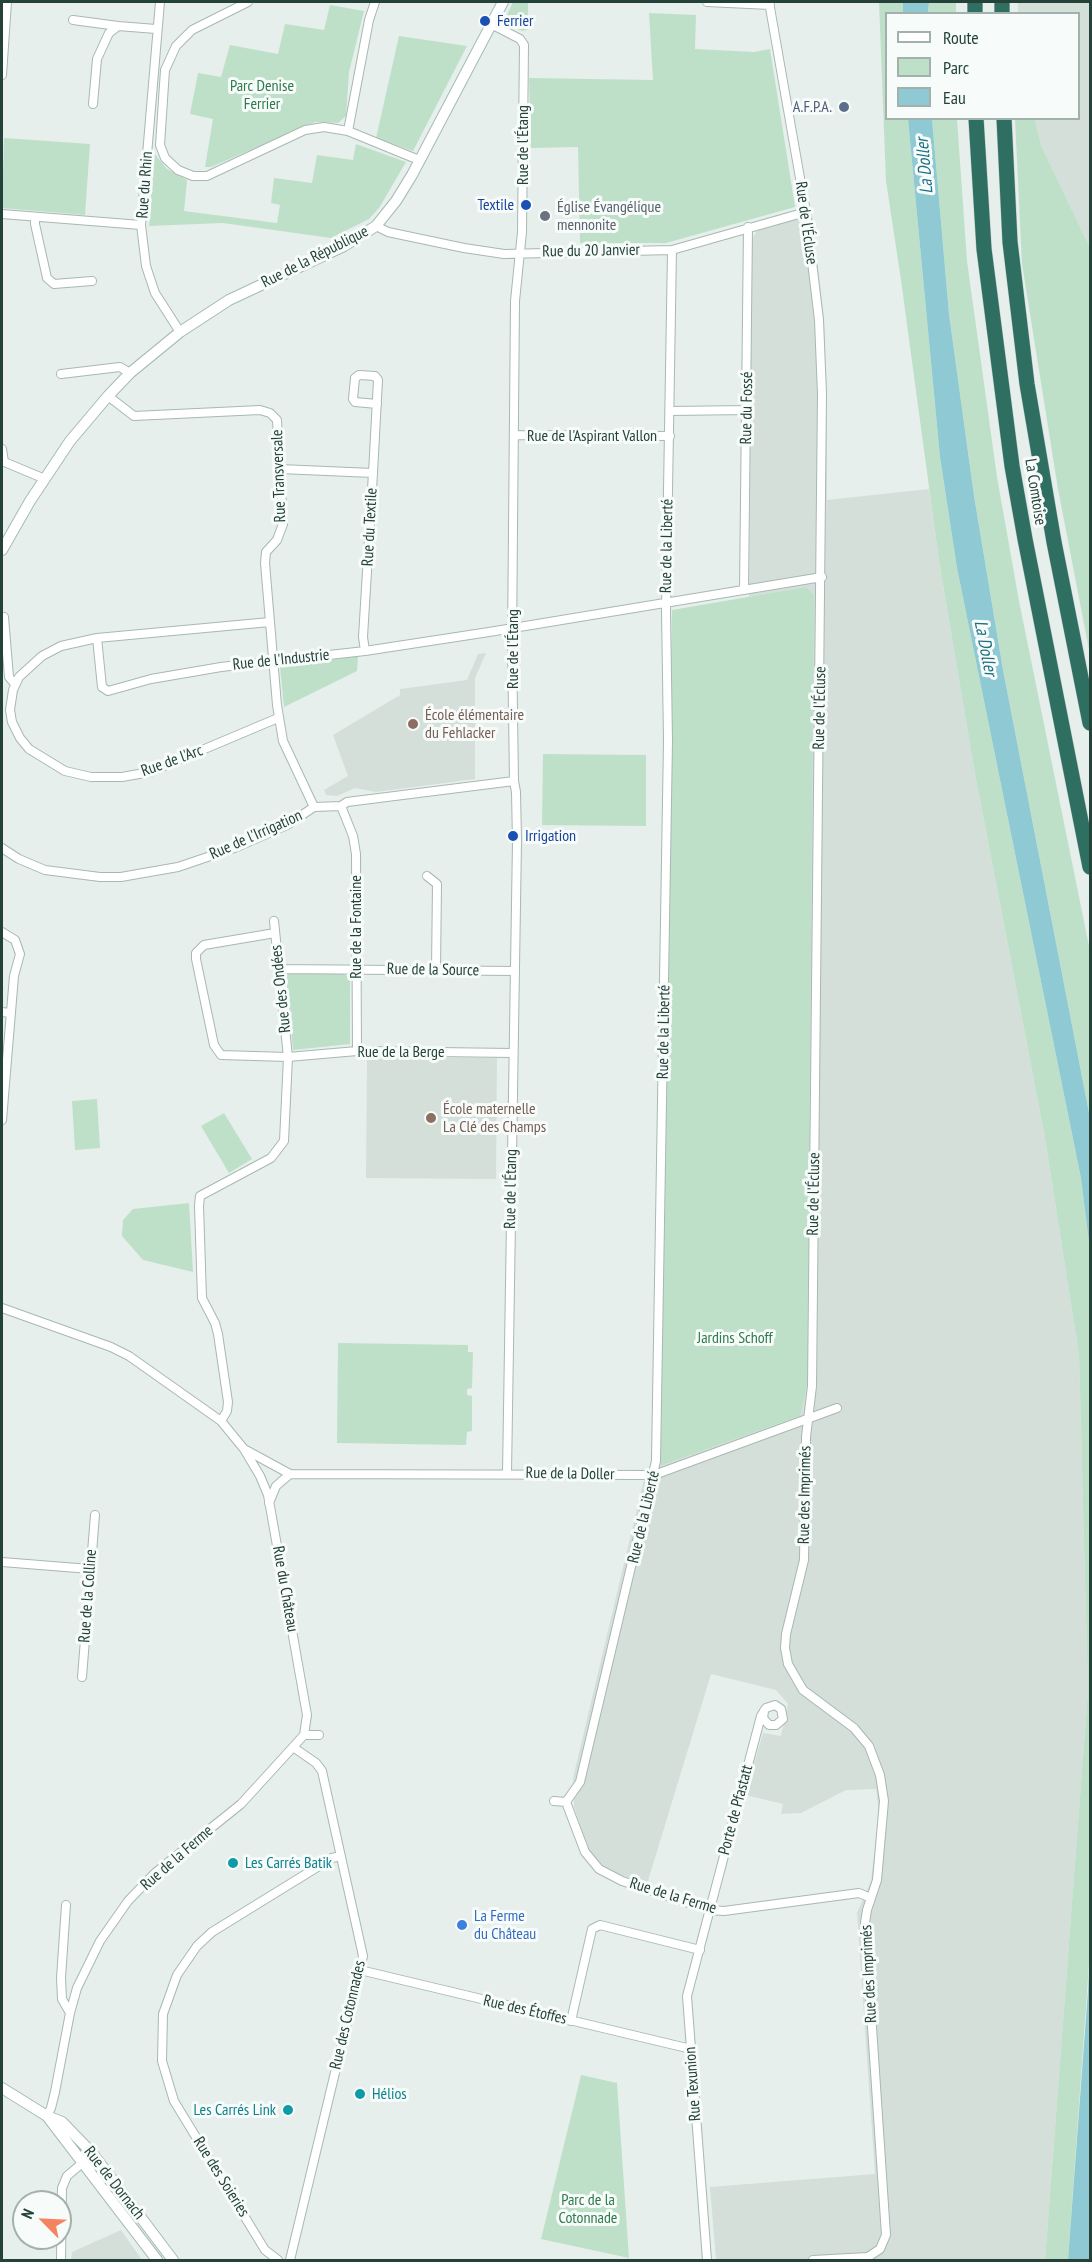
<!DOCTYPE html>
<meta charset="utf-8">
<style>
body{margin:0}
#map{position:relative;width:1092px;height:2262px;overflow:hidden;background:#e6efeb;font-family:"PT Sans Narrow",sans-serif}
canvas{display:block}
.frame{position:absolute;inset:0;border:3px solid #24423a;pointer-events:none}
.legend{position:absolute;left:885px;top:12px;width:195px;height:108px;box-sizing:border-box;background:#f7fbf9;border:2px solid #a3b1ad;margin:0;padding:8px 10px;list-style:none;font-size:18px;color:#24423a}
.legend li{display:flex;align-items:center;gap:12px;height:30px}
.legend b{width:30px;border:2px solid #a3b1ad}
.north{position:absolute;left:12px;top:2190px;width:60px;height:60px;box-sizing:border-box;background:#f7fbf9;border:2px solid #a3b1ad;border-radius:50%;rotate:294deg;font-size:16px;font-weight:700;line-height:24px;text-align:center;color:#24423a}
.north::after{content:'';display:block;margin:auto;width:21px;height:27px;background:#f4845f;clip-path:polygon(50% 0,100% 100%,50% 72%,0 100%)}
</style>
<div id="map">
<canvas width="1092" height="2262"></canvas>
<div class="frame"></div>
<ul class="legend">
<li><b style="height:8px;background:#fff"></b>Route</li>
<li><b style="height:16px;background:#bfe0c8"></b>Parc</li>
<li><b style="height:16px;background:#8ec9d4"></b>Eau</li>
</ul>
<div class="north">N</div>
</div>
<script>
const ctx = document.querySelector('canvas').getContext('2d');
ctx.lineJoin = 'round';
function fillPath(path, color) { ctx.fillStyle = color; ctx.fill(path, 'evenodd'); }
const poly = rows => new Path2D(rows.map(r => 'M' + r).join(''));
function strokePath(path, color, width, dash) { ctx.strokeStyle = color; ctx.lineWidth = width; ctx.lineCap = dash ? 'butt' : 'round'; ctx.setLineDash(dash || []); ctx.stroke(path); }
function drawText(font, color, halo, rows, align = 'center') {
  ctx.font = font + ' "PT Sans Narrow",sans-serif'; ctx.lineWidth = 6; ctx.setLineDash([]); ctx.textBaseline = 'middle'; ctx.strokeStyle = halo; ctx.fillStyle = color; for (const [text, x, y, turn = 0] of rows) {
    ctx.save(); ctx.translate(x, y); ctx.rotate((+turn || 0) * Math.PI / 180); ctx.textAlign = isNaN(turn) ? turn : align; if (halo) ctx.strokeText(text, 0, 0); ctx.fillText(text, 0, 0); ctx.restore();
  }
}
const built = poly([
 [1018,2,1090,2,1090,248,1041,145,1035,119,1078,118,1078,14,1018,13],
 [812,214,824,319,827,395,827,500,929,489,939,561,975,774,1045,1138,1079,1355,1088,1691,1045,2260,716,2260,710,2187,875,2174,857,1913,871,1881,879,1813,876,1789,846,1790,801,1813,781,1814,783,1804,745,1795,763,1733,781,1736,788,1704,776,1690,711,1674,647,1884,613,1872,600,1863,589,1850,574,1807,573,1778,646,1471,800,1416,806,587,749,597,752,239,757,231],
 [486,653,475,678,475,779,376,792,355,788,337,796,326,795,324,790,348,776,333,735,400,695,400,689,467,680,478,654],
 [367,1057,497,1058,496,1179,366,1178],
 [121,2230,142,2260,71,2260,72,2252]
]);
const green = poly([
 [513,2,528,2,528,29,523,31,505,24,505,19],
 [879,2,903,2,903,13,886,14,886,118,908,119,940,457,957,568,1081,1178,1090,1250,1090,1950,1068,2260,1045,2260,1088,1691,1079,1355,1045,1138,975,774,939,561,901,280,886,181],
 [929,2,956,2,956,13,928,14],
 [330,5,364,11,349,72,346,116,338,123,315,122,211,167,205,167,213,119,190,114,198,73,221,77,230,45,278,54,285,24,324,30],
 [649,13,696,15,695,49,754,52,770,49,795,207,666,243,580,243,578,147,531,148,529,78,653,80],
 [399,36,467,46,413,151,376,138],
 [932,119,957,119,967,261,997,477,1019,601,1090,951,1090,1118,1003,670,974,496,949,314],
 [1015,119,1035,119,1041,145,1090,248,1090,655,1058,489,1022,264],
 [4,138,90,144,85,215,2,208],
 [356,144,406,162,379,208,369,219,331,238,223,223,149,226,154,153,167,169,187,180,184,211,277,223,280,205,271,203,274,178,312,183,317,155,353,160],
 [806,587,814,595,807,1385,800,1416,660,1466,672,610],
 [358,656,357,671,284,707,280,667],
 [543,754,646,755,646,826,542,825],
 [289,974,345,974,350,980,350,1044,293,1050,286,975],
 [97,1099,100,1148,75,1150,72,1101],
 [224,1113,252,1159,229,1173,201,1126],
 [189,1203,193,1272,143,1260,122,1236,123,1220,133,1209],
 [338,1343,468,1345,468,1352,473,1352,472,1388,467,1389,467,1395,472,1396,472,1431,467,1432,466,1445,337,1443],
 [581,2075,617,2083,629,2258,541,2239]
]);
const water = poly([
 [903,2,929,2,928,13,903,13],
 [908,119,932,119,949,314,974,496,1003,670,1090,1118,1090,1250,1081,1178,957,568,940,457],
 [1090,1950,1090,2260,1068,2260,1088,1991]
]);
const minor = poly([
 [160,2,141,225,146,266,155,293,180,332],
 [248,2,192,30,176,46,165,70,160,145,165,158,178,170,193,176,207,176,305,130,324,127,348,131,419,160],
 [707,2,770,5],
 [769,2,806,212,819,320,822,394,812,1386,806,1437,804,1560,786,1634,785,1648,788,1664,803,1690,854,1728,869,1746,880,1775,884,1801,877,1880,867,1910,865,1923,886,2235,880,2249,868,2257,813,2260],
 [73,20,118,26],
 [491,24,520,39,524,45,522,232,515,301,512,643,514,781,516,792,517,841,507,1473],
 [2,75,7,2],
 [93,104,97,59,109,33,118,26,156,29],
 [348,131,369,20,375,2],
 [2,214,141,225],
 [35,217,35,224,47,278,54,284,92,281],
 [376,226,388,232,464,248,504,254,672,250,806,212],
 [61,374,120,367,130,373],
 [108,396,134,416,260,410,270,413,277,420,283,524,277,540,266,552,265,563,277,705,283,741,314,807],
 [670,411,747,410],
 [515,435,670,436],
 [2,449,4,462],
 [2,461,45,479],
 [280,469,373,473],
 [744,590,748,227],
 [4,617,9,677,15,684],
 [270,622,97,638,61,646,42,656,19,677,13,690,10,710,12,722,20,738,29,749,65,771,91,777,122,777,150,772,278,718],
 [97,638,102,687,108,691,151,679,221,667,365,651,489,632,822,577],
 [365,651,363,637,373,473,378,380,375,376,359,375,355,378,353,399,355,402,377,404],
 [341,806,353,836,356,854,357,1051],
 [2,848,19,859,45,870,100,877,121,877,178,867,237,847,287,825,314,807,341,806,347,802,514,781],
 [427,876,437,884,436,970],
 [2,932,15,940,20,954,14,976,2,1120],
 [275,933,204,945,196,953,196,959,214,1045,221,1055,288,1057,357,1051,513,1053],
 [279,969,515,971],
 [2,1012,10,1013],
 [2,1308,111,1347,129,1356,221,1421,244,1449,260,1476,268,1495,307,1715,304,1735],
 [221,1421,227,1411,228,1402,218,1334,215,1323,202,1298,199,1206,200,1196,271,1158,284,1141,288,1057,274,921],
 [244,1449,290,1474,654,1475,837,1408],
 [269,1503,276,1486,290,1474],
 [2,1562,90,1569],
 [82,1677,95,1515],
 [554,1801,566,1802,585,1852,599,1869,622,1881,710,1910,724,1911,859,1893,871,1898],
 [566,1802,580,1782,656,1461,668,741,666,610,672,250],
 [66,1905,61,1978,62,1999,70,2013],
 [360,1970,691,2049],
 [571,2021,592,1929,600,1925,700,1950],
 [47,2116,51,2108,55,2092,70,2013,77,1988,100,1941,128,1901,155,1873,241,1804,304,1735,319,1735],
 [61,2260,62,2188,67,2176,93,2154],
 [278,2260,265,2250,174,2101,162,2061,163,2014,177,1975,197,1946,212,1932,332,1858,341,1856],
 [290,2260,363,1956,322,1771,316,1763,293,1747],
 [707,2260,687,1996,761,1716,764,1711,766,1708,775,1705,781,1709,783,1719,776,1725,769,1725,763,1718,764,1711]
]);
const secondary = poly([
 [2,550,30,501,70,441,108,396,130,373,180,332,229,300,344,246,376,226,396,201,412,175,503,2],
 [2,2088,47,2116,62,2122,93,2154,173,2260],
 [47,2116,157,2260]
]);
const motorway = poly([
 [975,14,975,2],
 [1002,14,1002,2],
 [976,118,984,249,1012,466,1025,539,1090,867],
 [1004,118,1010,242,1027,384,1054,542,1090,723]
]);
const markers = [
 [485,21,6,"#1a4fb4"],
 [844,107,6,"#5c6f8a"],
 [526,205,6,"#1a4fb4"],
 [545,216,6,"#6b7280"],
 [413,724,6,"#8d6e63"],
 [513,836,6,"#1a4fb4"],
 [431,1118,6,"#8d6e63"],
 [233,1863,6,"#0f9aa8"],
 [462,1925,6,"#3f7fe0"],
 [360,2094,6,"#0f9aa8"],
 [288,2110,6,"#0f9aa8"]
];
const transitNames = [
 ["Ferrier",497,21],
 ["Textile",514,205,"right"],
 ["Irrigation",525,836]
];
const parkNames = [
 ["Parc Denise",262,86],
 ["Ferrier",262,104],
 ["Jardins Schoff",735,1338],
 ["Parc de la",588,2200],
 ["Cotonnade",588,2218]
];
const serviceNames = [
 ["A.F.P.A.",832,107]
];
const streetNames = [
 ["Rue de l'Étang",523,145,-90],
 ["Rue du Rhin",145,185,-86],
 ["Rue de l'Écluse",806,223,82],
 ["Rue du 20 Janvier",591,251,-1],
 ["Rue de la République",315,257,-27],
 ["Rue du Fossé",747,408,-89],
 ["Rue de l'Aspirant Vallon",592,436],
 ["Rue Transversale",279,476,-92],
 ["La Comtoise",1035,492,81],
 ["Rue du Textile",370,527,-87],
 ["Rue de la Liberté",667,546,-89],
 ["Rue de l'Étang",513,649,-90],
 ["Rue de l'Industrie",281,660,-6],
 ["Rue de l'Écluse",820,708,-89],
 ["Rue de l'Arc",172,761,-20],
 ["Rue de l'Irrigation",256,835,-24],
 ["Rue de la Fontaine",356,927,-90],
 ["Rue de la Source",433,970,1],
 ["Rue des Ondées",281,989,-96],
 ["Rue de la Liberté",664,1032,-89],
 ["Rue de la Berge",401,1052],
 ["Rue de l'Étang",511,1189,-89],
 ["Rue de l'Écluse",814,1194,-89],
 ["Rue de la Doller",570,1474,1],
 ["Rue des Imprimés",805,1495,-89],
 ["Rue de la Liberté",644,1517,-77],
 ["Rue du Château",285,1589,80],
 ["Rue de la Colline",88,1596,-86],
 ["Porte de Pfastatt",736,1810,-75],
 ["Rue de la Ferme",177,1858,-41],
 ["Rue de la Ferme",673,1896,17],
 ["Rue des Imprimés",869,1974,-93],
 ["Rue des Étoffes",525,2010,13],
 ["Rue des Cotonnades",348,2015,-77],
 ["Rue Texunion",693,2084,-94],
 ["Rue des Soieries",221,2177,58],
 ["Rue de Dornach",114,2183,52]
];
const worshipNames = [
 ["Église Évangélique",557,207],
 ["mennonite",557,225]
];
const educationNames = [
 ["École élémentaire",425,715],
 ["du Fehlacker",425,733],
 ["École maternelle",443,1109],
 ["La Clé des Champs",443,1127]
];
const cultureNames = [
 ["Les Carrés Batik",245,1863],
 ["Hélios",372,2094],
 ["Les Carrés Link",276,2110,"right"]
];
const shopNames = [
 ["La Ferme",474,1916],
 ["du Château",474,1934]
];
const waterNames = [
 ["La Doller",925,166,-95],
 ["La Doller",985,648,79]
];
fillPath(built, '#d4dfda');
fillPath(green, '#bfe0c8');
fillPath(water, '#8ec9d4');
strokePath(minor, '#a8b8b2', 10);
strokePath(secondary, '#a4bbb3', 12);
strokePath(motorway, '#c2cac8', 16);
strokePath(minor, '#fff', 8);
strokePath(secondary, '#fff', 10);
strokePath(motorway, '#2f6f62', 15);
for (const [x, y, r, color] of markers) { const dot = new Path2D(); dot.arc(x, y, r, 0, 2 * Math.PI); ctx.fillStyle = color; ctx.fill(dot); strokePath(dot, '#f7fbf9', 2); }
drawText('16px', '#164399', '#f7fbf9', transitNames, 'left');
drawText('16px', '#2d7a4b', '#f7fbf9', parkNames);
drawText('16px', '#4e5e75', '#f7fbf9', serviceNames, 'right');
drawText('16px', '#24423a', '#f7fbf9', streetNames);
drawText('16px', '#5b616d', '#f7fbf9', worshipNames, 'left');
drawText('16px', '#785e54', '#f7fbf9', educationNames, 'left');
drawText('16px', '#0d838f', '#f7fbf9', cultureNames, 'left');
drawText('16px', '#366cbe', '#f7fbf9', shopNames, 'left');
drawText('italic 18px', '#1c6f80', '#f7fbf9', waterNames);
</script>
